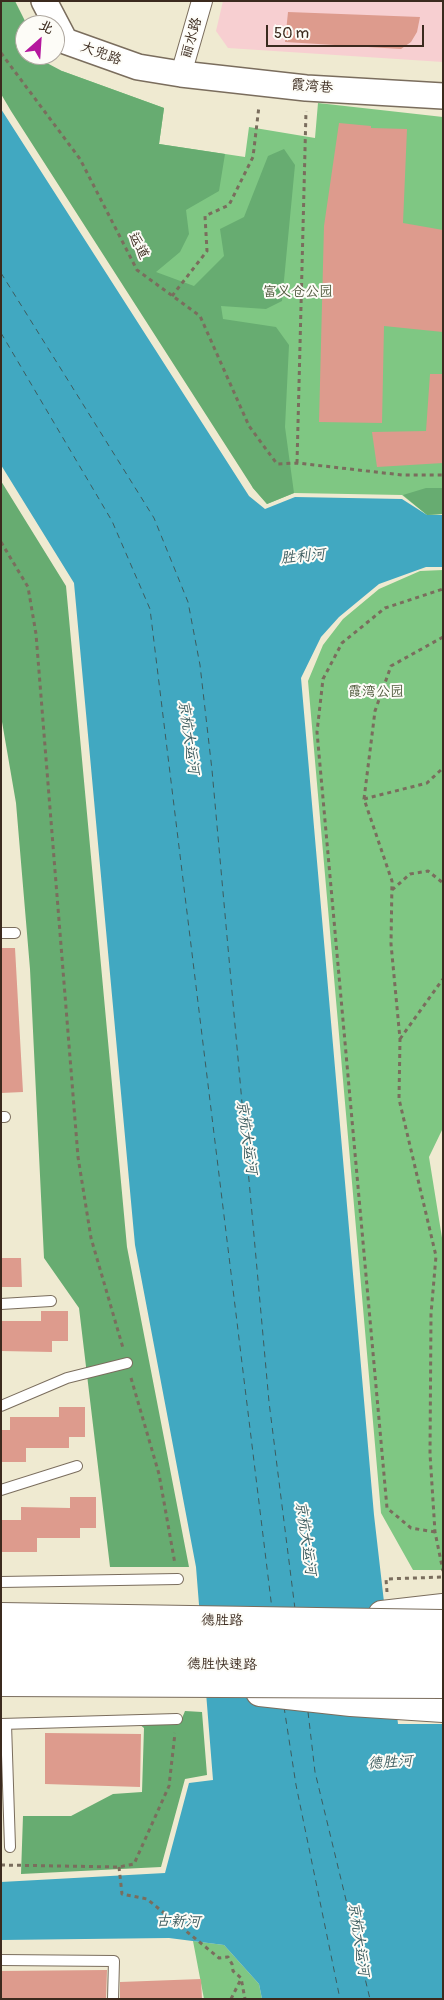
<!DOCTYPE html>
<meta charset="utf-8">
<style>
body{margin:0}
#map{position:relative;width:444px;height:2000px;overflow:hidden;background:#efead1;font-family:Pangolin,"LXGW WenKai TC",sans-serif}
canvas{display:block}
.frame{position:absolute;inset:0;border:2px solid #3b2a1e;pointer-events:none}
.north{position:absolute;left:15px;top:15px;width:50px;height:50px;box-sizing:border-box;background:#fdfcf7;border:1px solid #afa8a0;border-radius:50%;rotate:26deg;font-size:14px;font-weight:700;line-height:20px;text-align:center;color:#3b2a1e}
.north::after{content:'';display:block;margin:auto;width:18px;height:22px;background:#b5179e;clip-path:polygon(50% 0,100% 100%,50% 72%,0 100%)}
.scale{position:absolute;left:266px;top:25px;width:158px;height:22px;box-sizing:border-box;border:2px solid #3b2a1e;border-top:0;padding-left:6px;font-size:15px;line-height:18px;white-space:nowrap;color:#3b2a1e;-webkit-text-stroke:4px #fdfcf7;paint-order:stroke}
</style>
<div id="map">
<canvas width="444" height="2000"></canvas>
<div class="frame"></div>
<div class="north">北</div>
<div class="scale">50 m</div>
</div>
<script>
const ctx = document.querySelector('canvas').getContext('2d');
ctx.lineJoin = 'round';
function fillPath(path, color) { ctx.fillStyle = color; ctx.fill(path, 'evenodd'); }
const poly = rows => new Path2D(rows.map(r => 'M' + r).join(''));
function strokePath(path, color, width, dash) { ctx.strokeStyle = color; ctx.lineWidth = width; ctx.lineCap = dash ? 'butt' : 'round'; ctx.setLineDash(dash || []); ctx.stroke(path); }
function drawText(font, color, halo, rows, align = 'center') {
  ctx.font = font + ' Pangolin,"LXGW WenKai TC",sans-serif'; ctx.lineWidth = 4; ctx.setLineDash([]); ctx.textBaseline = 'middle'; ctx.strokeStyle = halo; ctx.fillStyle = color; for (const [text, x, y, turn = 0] of rows) {
    ctx.save(); ctx.translate(x, y); ctx.rotate((+turn || 0) * Math.PI / 180); ctx.textAlign = isNaN(turn) ? turn : align; if (halo) ctx.strokeText(text, 0, 0); ctx.fillText(text, 0, 0); ctx.restore();
  }
}
const built = poly([
 [223,1,443,1,443,62,228,48,216,31]
]);
const green = poly([
 [62,71,164,108,159,144,245,157,249,127,315,138,318,103,443,117,443,514,427,515,402,495,294,493,267,504,253,488],
 [443,570,443,1128,429,1157,443,1244,443,1570,413,1570,381,1513,308,681,323,645,343,619,379,589,420,571],
 [193,1941,224,1945,259,1984,262,1999,204,1999]
]);
const forest = poly([
 [1,1,15,1,27,25,25,25,25,55,41,55,45,62,62,71,164,108,159,144,225,154,219,191,186,210,189,234,180,252,156,272,194,286,224,256,220,229,244,217,268,156,284,149,295,165,282,301,266,309,221,306,223,319,276,327,289,345,285,427,294,493,267,504,253,488,11,111,1,94],
 [1,481,66,586,127,1247,189,1567,110,1567,79,1308,44,1258,30,969,16,803,1,716],
 [426,488,443,488,443,514,427,515,403,495],
 [185,1711,202,1712,207,1775,185,1779,161,1867,21,1874,23,1816,71,1816,113,1794,142,1792,144,1728,139,1724,180,1723]
]);
const water = poly([
 [1,109,249,496,265,509,295,497,402,499,427,515,443,515,443,567,426,567,379,584,339,617,321,637,301,678,374,1515,398,1724,443,1724,443,1999,262,1999,259,1984,224,1945,169,1938,1,1940,1,1882,165,1873,189,1783,213,1780,196,1567,135,1245,74,583,1,465]
]);
const ferry = poly([
 [1,273,154,518,188,602,200,665,212,770,269,1402,295,1609],
 [1,333,112,521,150,609,272,1609],
 [284,1707,296,1785,340,1999],
 [308,1712,315,1772,370,1999]
]);
const building = poly([
 [288,12,420,17,417,32,411,42,401,49,285,42],
 [339,123,371,126,371,128,407,129,403,223,443,230,443,332,384,326,382,423,319,422,324,226],
 [430,374,443,374,443,463,377,467,372,432,426,431],
 [1,948,15,948,23,1092,1,1093],
 [1,1258,21,1258,22,1287,1,1287],
 [41,1311,68,1311,68,1341,52,1341,52,1352,1,1351,1,1321,41,1321],
 [59,1407,85,1407,85,1437,69,1437,69,1448,26,1448,26,1462,1,1462,1,1430,10,1430,10,1417,59,1417],
 [70,1497,96,1497,96,1528,80,1528,80,1538,37,1538,37,1552,1,1552,1,1520,21,1520,21,1507,70,1508],
 [45,1733,141,1734,140,1787,45,1784],
 [107,1970,106,1999,1,1999,1,1971],
 [201,1979,202,1999,120,1999,120,1982]
]);
const path = poly([
 [1,53,80,159,137,270,200,316,249,426,277,464,297,463,402,475,443,475],
 [172,296,207,251,205,216,229,205,253,157,259,106],
 [297,463,306,111],
 [1,542,28,587,36,634,78,1157,91,1238,123,1348],
 [443,637,391,666,375,711,364,799,392,881,391,944,400,1039,399,1099,436,1256,431,1314,430,1454,435,1532,443,1571],
 [364,799,427,783,443,768],
 [392,890,410,874,428,871,443,883],
 [400,1039,443,979],
 [131,1378,159,1474,175,1564],
 [435,1532,411,1528,387,1508,317,732,323,679,342,643,385,608,443,589],
 [387,1592,386,1579,443,1577],
 [1,1865,119,1867,134,1864,169,1786,175,1733],
 [119,1867,122,1894,147,1899,219,1958,228,1957,232,1964,233,1971,241,1978,245,1999],
 [231,1999,241,1979]
]);
const service = poly([
 [1,933,15,933],
 [1,1117,5,1117],
 [1,1304,51,1301],
 [1,1406,67,1378,127,1363],
 [1,1490,77,1466],
 [1,1582,178,1579],
 [1,1724,177,1719],
 [6,1724,10,1847],
 [1,1960,114,1961,113,1999]
]);
const minor = poly([
 [181,74,202,1]
]);
const tertiary = poly([
 [44,1,65,41,138,67,181,74,306,88,443,96]
]);
const trunk = poly([
 [382,1615,443,1608],
 [260,1692,351,1702,443,1708]
]);
const primaryBridge = poly([
 [1,1617,443,1624],
 [1,1682,443,1684]
]);
const trunkBridge = poly([
 [1,1640,443,1641],
 [1,1661,443,1667]
]);
const streetNames = [
 ["丽水路",192,38,-74],
 ["大兜路",101,54,20],
 ["霞湾巷",312,87,5],
 ["运道",138,246,63],
 ["德胜路",222,1621,1],
 ["德胜快速路",222,1665,1]
];
const parkNames = [
 ["富义仓公园",298,292],
 ["霞湾公园",376,692]
];
const waterNames = [
 ["胜利河",303,557,-6],
 ["京杭大运河",188,737,82],
 ["京杭大运河",246,1137,82],
 ["京杭大运河",305,1538,82],
 ["德胜河",390,1763,-4],
 ["古新河",178,1922,2],
 ["京杭大运河",358,1939,82]
];
fillPath(built, '#f7cfd1');
fillPath(green, '#7fc783');
fillPath(forest, '#67ac71');
fillPath(water, '#41a8c1');
strokePath(ferry, '#3d5c5f', 1, [6, 5]);
fillPath(building, '#dd9b8d');
strokePath(service, '#7a6d5d', 12);
strokePath(minor, '#7a6d5d', 22);
strokePath(tertiary, '#7a6d5d', 28);
strokePath(trunk, '#7a6d5d', 30);
strokePath(path, '#7a6d5d', 3, [4, 4]);
strokePath(service, '#fff', 10);
strokePath(minor, '#fff', 20);
strokePath(tertiary, '#fff', 25);
strokePath(trunk, '#fff', 28);
strokePath(primaryBridge, '#7a6d5d', 30, []);
strokePath(trunkBridge, '#7a6d5d', 30, []);
strokePath(primaryBridge, '#fff', 28);
strokePath(trunkBridge, '#fff', 28);
drawText('14px', '#3b2a1e', '#fdfcf7', streetNames);
drawText('14px', '#4f593c', '#fdfcf7', parkNames);
drawText('italic 15px', '#3d5c5f', '#fdfcf7', waterNames);
</script>
